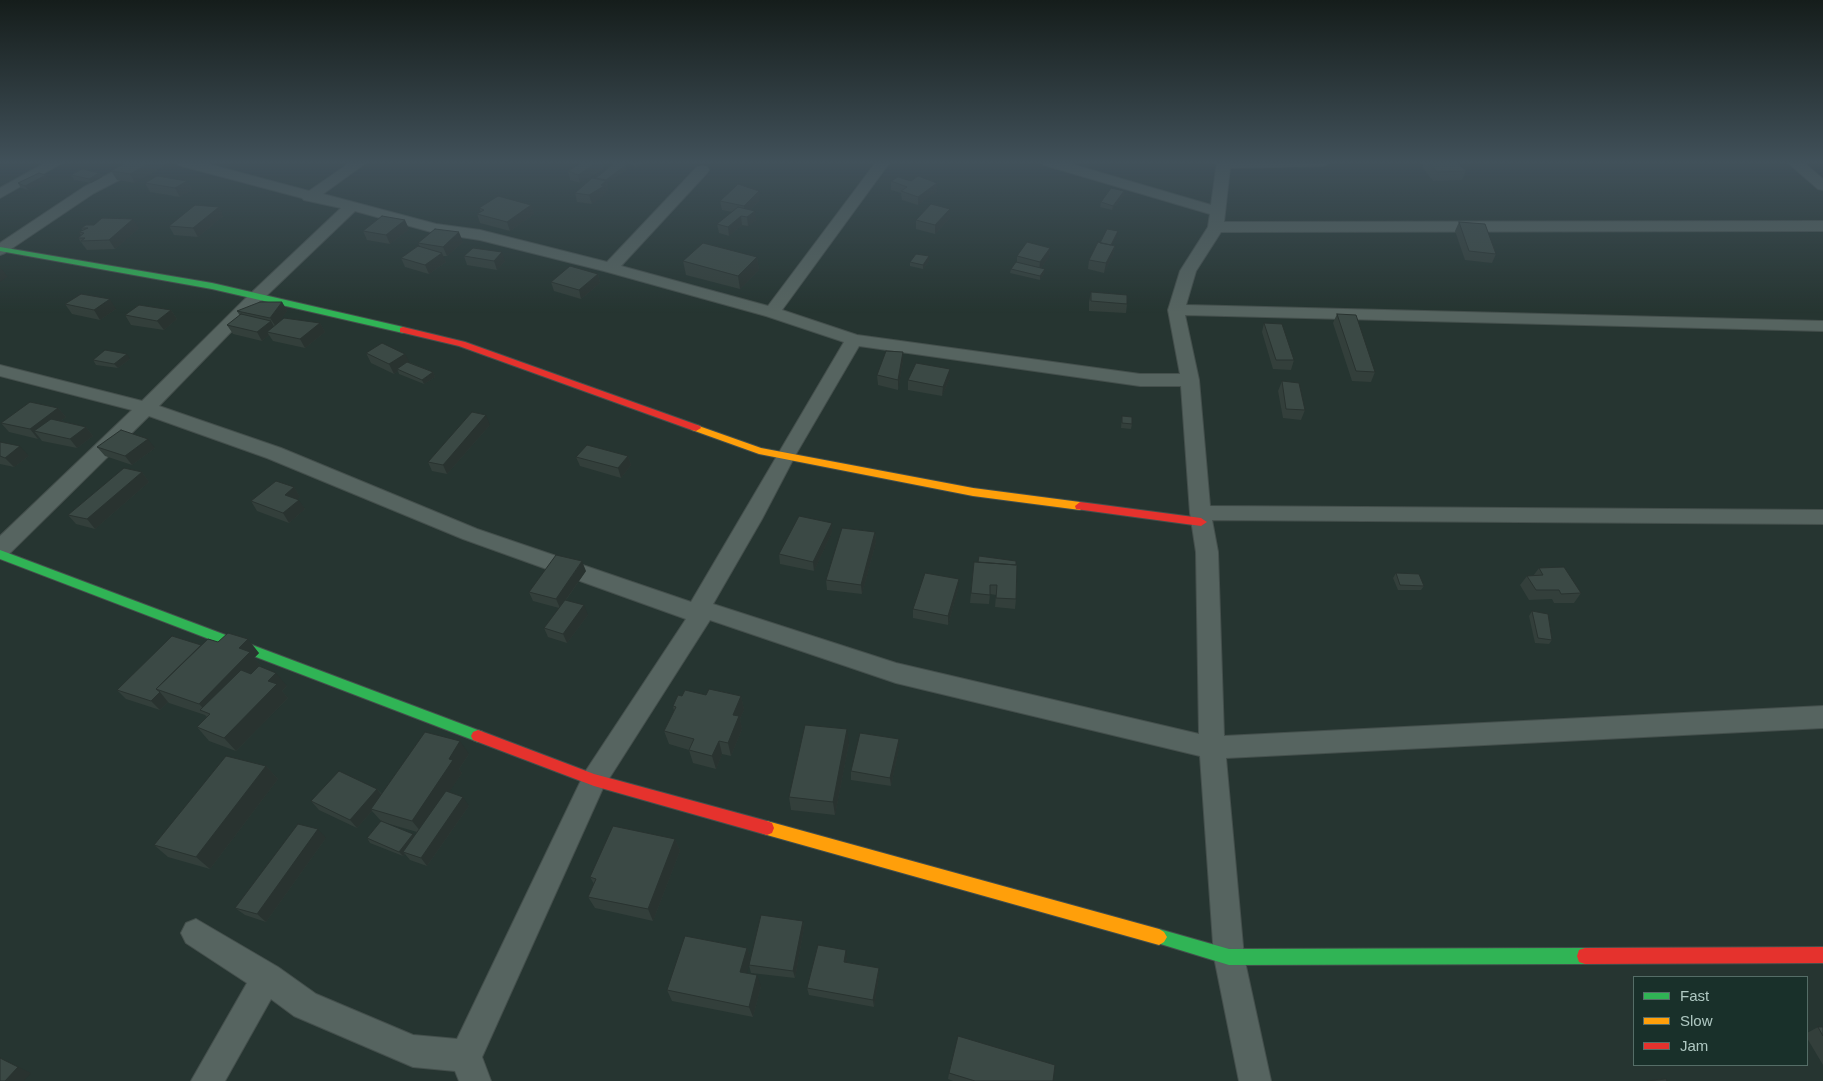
<!DOCTYPE html>
<style>
body{margin:0}
#map{position:relative;width:1823px;height:1081px;overflow:hidden;background:#263531;font-family:Helvetica,sans-serif}
canvas{display:block}
.legend{position:absolute;left:1633px;top:976px;width:175px;height:90px;box-sizing:border-box;background:#19302a;border:1px solid #556d67;margin:0;padding:6px 9px;list-style:none;font-size:15px;color:#afc8c2}
.legend li{display:flex;align-items:center;gap:10px;height:25px}
.legend b{width:25px;border:1px solid #556d67}
</style>
<div id="map">
<canvas width="1823" height="1081"></canvas>
<ul class="legend">
<li><b style="height:6px;background:#30b455"></b>Fast</li>
<li><b style="height:6px;background:#ff9f0a"></b>Slow</li>
<li><b style="height:6px;background:#e5322d"></b>Jam</li>
</ul>
</div>
<script>
const ctx = document.querySelector('canvas').getContext('2d');
ctx.lineJoin = 'round';
const poly = rows => new Path2D(rows.map(r => 'M' + r).join(''));
function strokePath(path, color, width, dash) { ctx.strokeStyle = color; ctx.lineWidth = width; ctx.lineCap = dash ? 'butt' : 'round'; ctx.setLineDash(dash || []); ctx.stroke(path); }
function fillPath(path, color) { ctx.fillStyle = color; ctx.fill(path, 'evenodd'); }
const street = poly([
 [47,162,64,162,0,198,0,188,47,162],
 [154,162,94,193,5,253,0,255,0,243,84,187,130,163,154,162],
 [176,162,200,162,309,191,351,162,367,162,323,194,436,224,480,230,607,262,697,167,702,166,707,167,709,170,707,173,621,266,768,306,876,162,890,162,782,310,857,335,1140,374,1180,374,1168,310,1180,271,1208,227,1210,214,1044,165,1042,162,1064,162,1211,205,1217,162,1331,162,1324,166,1230,168,1224,222,1823,221,1823,231,1221,232,1196,271,1186,305,1823,321,1823,331,1185,315,1199,380,1210,506,1823,510,1823,524,1212,520,1218,552,1224,736,1823,706,1823,728,1226,758,1244,957,1271,1081,1239,1081,1214,957,1200,756,896,683,710,620,603,788,482,1057,491,1081,459,1081,455,1071,413,1067,294,1016,271,999,225,1081,191,1081,247,983,186,943,181,933,186,923,196,919,278,967,316,994,413,1035,457,1039,585,772,686,619,463,539,267,458,149,416,8,555,0,557,0,536,132,410,0,376,0,365,142,401,250,294,341,208,304,200,302,198,178,165,176,162],
 [355,211,435,233,480,240,604,271,766,316,844,342,691,602,477,529,281,448,159,406,262,300,355,211],
 [859,346,1140,386,1181,386,1190,513,1196,552,1199,734,896,663,713,604,762,519,796,454,859,346],
 [1787,162,1803,162,1823,179,1823,190,1818,189,1787,162]
]);
const fast = poly([
 [0,247,212,283,403,327,408,330,403,333,212,289,0,251,0,247],
 [0,550,483,732,485,736,483,740,478,742,473,740,0,559,0,550],
 [1159,929,1229,949,1585,948,1591,950,1593,956,1591,962,1585,964,1229,965,1154,942,1151,937,1154,932,1159,929]
]);
const slow = poly([
 [696,425,761,448,973,488,1080,502,1085,506,1080,510,973,496,759,454,692,430,691,428,692,426,696,425],
 [767,821,1159,929,1164,932,1167,937,1164,942,1159,945,767,835,762,833,760,828,762,823,767,821]
]);
const jam = poly([
 [403,327,465,342,700,426,701,428,696,431,692,430,459,346,400,332,400,328,403,327],
 [1080,502,1201,518,1207,522,1201,526,1076,509,1075,506,1080,502],
 [478,730,594,774,767,821,772,823,774,828,772,833,767,835,594,786,473,740,471,736,473,732,478,730],
 [1823,947,1823,963,1585,964,1579,962,1577,956,1579,950,1585,948,1823,947]
]);
const wall = poly([
 [127,162,164,162,165,165,135,183,117,180,111,171],
 [629,162,643,162,636,168],
 [1424,162,1456,162,1466,171,1462,180,1433,181,1422,167],
 [604,169,580,183,570,180,568,171],
 [627,169,607,184,608,190,605,192,606,194,592,204,577,202,575,193,596,179,596,178],
 [99,173,102,177,91,183,74,180,71,175],
 [49,180,28,190,21,188,18,183],
 [187,181,192,190,180,197,150,192,145,183],
 [891,181,911,181,937,183,937,191,918,205,902,200,901,193,891,190],
 [1124,191,1124,195,1112,210,1100,207,1101,202],
 [760,200,750,210,756,220,748,226,742,225,729,236,719,233,717,224,732,212,722,210,720,201],
 [531,205,534,214,510,231,480,223,477,214,481,212,479,208],
 [219,207,223,216,198,237,174,235,169,226],
 [950,218,935,234,916,229,916,220],
 [1459,222,1496,254,1492,263,1465,260,1455,231],
 [81,228,139,228,115,249,87,250,78,238,81,235,79,232,83,231],
 [409,229,390,244,367,240,363,231],
 [1117,236,1112,245,1115,246,1113,255,1104,273,1088,269,1089,260,1100,243],
 [463,242,447,256,443,256,446,262,429,274,405,267,401,258,420,247,418,243],
 [1050,248,1049,257,1041,268,1044,273,1040,280,1010,273,1011,269,1017,262,1017,256],
 [464,256,505,261,497,270,467,265],
 [757,257,759,270,740,289,686,275,683,261],
 [929,261,923,269,910,266,910,262],
 [598,274,600,283,581,299,554,291,551,282],
 [1091,292,1127,304,1126,313,1089,311,1089,302],
 [282,302,287,311,279,322,320,323,325,332,305,348,273,341,269,335,262,341,233,334,227,325,240,316,237,311],
 [65,304,116,309,100,320,72,314],
 [171,310,177,319,164,330,131,325,125,315],
 [1337,314,1375,372,1371,382,1352,381,1333,323],
 [1264,323,1294,360,1291,370,1273,369,1262,332],
 [903,352,903,361,898,390,878,385,877,375],
 [366,353,409,362,433,372,435,377,424,384,399,374,398,371,394,374,371,363],
 [130,359,118,368,96,365,93,360],
 [950,378,942,396,908,390,908,380],
 [1282,381,1305,410,1301,420,1283,418,1278,391],
 [58,408,66,417,61,421,86,427,93,436,77,448,42,441,39,437,38,439,9,432,1,423],
 [1122,416,1132,424,1131,429,1121,428],
 [490,425,447,474,432,471,428,462],
 [0,442,29,456,14,467,0,464],
 [97,447,155,448,132,465,105,456],
 [628,456,631,465,621,478,580,466,576,457],
 [142,472,149,482,95,529,76,524,68,515],
 [294,487,300,497,297,499,305,509,289,523,257,511,251,501],
 [832,532,814,571,780,564,779,554],
 [875,532,876,542,862,594,827,590,826,580],
 [974,562,1016,565,1016,599,1015,609,995,607,996,595,990,594,989,604,970,603],
 [1539,568,1581,593,1574,603,1554,603,1552,599,1529,600,1520,585,1527,576,1533,576],
 [586,571,566,600,588,615,567,643,548,637,544,628,559,608,533,601,529,592],
 [1396,573,1424,586,1421,590,1398,590,1393,578],
 [958,589,948,625,913,618,913,609],
 [1532,611,1552,640,1549,644,1535,643,1529,616],
 [201,645,259,653,254,658,261,666,260,667,287,686,282,691,288,698,236,751,209,741,197,727,207,717,205,715,169,703,168,702,160,710,126,699,117,690],
 [706,695,741,696,744,710,740,719,742,729,731,756,722,754,716,769,693,763,689,750,669,744,664,731,674,711,673,706,682,696],
 [899,739,899,748,891,786,851,780,851,771],
 [849,743,835,815,791,810,789,797],
 [469,754,459,769,462,773,449,792,469,806,427,866,410,860,405,854,403,856,370,843,367,838,381,821,372,811,357,828,319,810,311,801,377,789,382,794],
 [386,823,417,832,415,836],
 [266,766,278,779,210,869,168,857,154,845],
 [326,838,266,922,245,915,235,908],
 [675,839,680,851,653,921,595,908,588,897,594,884,590,877],
 [803,921,804,928,795,978,751,973,749,965],
 [747,948,751,959,746,973,761,986,753,1017,672,1001,667,990],
 [847,957,846,962,879,968,879,975,874,1007,809,995,807,988],
 [1818,1027,1823,1027,1823,1065,1807,1038,1807,1033],
 [949,1073,1053,1081,953,1081,948,1079]
]);
const shadedWall = poly([
 [151,162,164,162,165,165,135,183,130,174],
 [598,162,602,162,604,169,580,183,578,175],
 [636,162,643,162,636,168,635,163],
 [626,165,627,169,607,184,606,180],
 [99,173,102,177,91,183,89,179],
 [46,175,49,180,28,190,25,186],
 [187,181,192,190,180,197,175,188],
 [606,181,608,190,605,192,606,194,592,204,589,195],
 [937,183,937,191,918,205,918,197],
 [759,191,760,200,745,215,744,206],
 [1124,191,1124,195,1112,210,1113,206],
 [531,205,534,214,510,231,507,222],
 [219,207,223,216,198,237,193,228],
 [950,209,950,218,935,234,935,225],
 [755,211,756,220,748,226,747,217],
 [741,216,742,225,729,236,728,227],
 [133,219,139,228,115,249,109,240],
 [405,220,409,229,390,244,386,235],
 [1118,231,1117,236,1109,252,1110,248],
 [459,232,463,242,447,256,443,247],
 [1115,246,1113,255,1104,273,1106,263],
 [1050,248,1049,257,1039,271,1040,262],
 [502,252,505,261,497,270,494,261],
 [442,253,446,262,429,274,425,265],
 [929,256,929,261,923,269,923,265],
 [757,257,759,270,740,289,738,276],
 [0,267,8,277,0,282],
 [1045,269,1044,273,1040,280,1040,276],
 [598,274,600,283,581,299,579,290],
 [110,299,116,309,100,320,94,310],
 [282,302,287,311,276,327,270,318],
 [171,310,177,319,164,330,157,321],
 [271,321,276,330,267,332,269,335,262,341,257,332],
 [320,323,325,332,305,348,300,339],
 [903,352,903,361,898,390,898,380],
 [127,354,130,359,118,368,114,364],
 [405,354,410,363,397,369,398,371,394,374,389,364],
 [950,369,950,378,942,396,943,387],
 [433,372,435,377,424,384,422,380],
 [58,408,66,417,45,433,34,431,39,437,38,439,30,429],
 [486,415,490,425,447,474,443,465],
 [86,427,93,436,77,448,70,439],
 [148,439,155,448,132,465,125,456],
 [20,446,29,456,14,467,5,458],
 [628,456,631,465,621,478,618,468],
 [142,472,149,482,95,529,87,519],
 [294,487,300,497,291,504,285,495],
 [299,500,305,509,289,523,283,513],
 [832,523,832,532,814,571,813,562],
 [875,532,876,542,862,594,861,585],
 [582,561,586,571,560,608,556,599],
 [959,579,958,589,948,625,948,616],
 [584,605,588,615,567,643,563,634],
 [248,639,259,653,254,658,261,666,213,716,207,712,199,704,239,648],
 [276,673,287,686,282,691,288,698,236,751,224,738,268,681],
 [160,692,168,702,160,710,151,701],
 [741,696,744,710,740,719,742,729,731,756,728,743,733,715],
 [847,729,849,743,835,815,833,802],
 [899,739,899,748,891,786,890,778],
 [460,741,469,754,459,769,462,773,422,833,412,821,449,759],
 [719,741,722,754,716,769,712,756],
 [266,766,278,779,210,869,196,857],
 [377,789,384,798,371,809,372,811,357,828,350,820],
 [463,797,469,806,427,866,421,858],
 [318,829,326,838,266,922,257,914],
 [413,834,417,838,403,852,405,854,403,856,399,852],
 [675,839,680,851,653,921,648,909],
 [803,921,804,928,795,978,793,971],
 [747,948,751,959,744,982,740,972],
 [846,950,847,957,845,969,844,962],
 [879,968,879,975,874,1007,873,1000],
 [757,975,761,986,753,1017,749,1007],
 [0,1058,31,1073,24,1081,5,1081]
]);
const building = poly([
 [127,162,151,162,130,174,111,171,127,162],
 [583,162,598,162,578,175,568,171,583,162],
 [616,162,626,165,606,180,596,178,616,162],
 [1429,162,1456,162,1466,171,1437,172,1429,162],
 [82,169,99,173,89,179,71,175,82,169],
 [39,173,46,175,25,186,18,183,39,173],
 [157,176,187,181,175,188,145,183,157,176],
 [918,176,937,183,918,197,901,191,907,187,891,181,898,177,911,181,918,176],
 [592,178,606,181,601,185,604,186,589,195,575,193,592,178],
 [738,184,759,191,744,206,720,201,738,184],
 [1111,188,1124,191,1113,206,1101,202,1111,188],
 [498,196,531,205,507,222,477,214,484,210,479,208,498,196],
 [931,204,950,209,935,225,916,220,931,204],
 [195,205,219,207,193,228,169,226,195,205],
 [738,207,755,211,747,217,741,216,728,227,717,224,738,207],
 [382,216,405,220,386,235,363,231,382,216],
 [102,218,133,219,109,240,81,241,85,238,78,238,84,233,79,232,88,228,81,228,86,225,94,225,102,218],
 [1459,222,1485,224,1496,254,1469,251,1459,222],
 [435,229,459,232,443,247,418,243,435,229],
 [1107,229,1118,231,1111,245,1100,243,1107,229],
 [1027,242,1050,248,1040,262,1017,256,1027,242],
 [1098,242,1115,246,1106,263,1089,260,1098,242],
 [703,243,757,257,738,276,683,261,703,243],
 [418,246,442,253,425,265,401,258,418,246],
 [473,248,502,252,494,261,464,256,473,248],
 [916,254,929,256,923,265,910,262,916,254],
 [1016,262,1045,269,1040,276,1011,269,1016,262],
 [570,266,598,274,579,290,551,282,570,266],
 [1091,292,1127,295,1127,304,1091,301,1091,292],
 [81,294,110,299,94,310,65,304,81,294],
 [260,302,282,302,270,318,237,311,260,302],
 [139,305,171,310,157,321,125,315,139,305],
 [241,314,271,321,257,332,227,325,241,314],
 [1337,314,1356,315,1375,372,1356,371,1337,314],
 [284,318,320,323,300,339,267,332,284,318],
 [1264,323,1282,324,1294,360,1276,360,1264,323],
 [382,343,405,354,389,364,366,353,382,343],
 [105,350,127,354,114,364,93,360,105,350],
 [886,351,903,352,898,380,877,375,886,351],
 [407,362,433,372,422,380,397,369,407,362],
 [916,363,950,369,943,387,908,380,916,363],
 [1282,381,1299,383,1305,410,1286,409,1282,381],
 [30,402,58,408,30,429,1,423,30,402],
 [472,412,486,415,443,465,428,462,472,412],
 [1122,416,1132,417,1132,424,1122,423,1122,416],
 [51,419,86,427,70,439,34,431,51,419],
 [121,430,148,439,125,456,97,447,121,430],
 [0,442,20,446,5,458,0,456,0,442],
 [587,445,628,456,618,468,576,457,587,445],
 [124,468,142,472,87,519,68,515,124,468],
 [276,481,294,487,285,495,299,500,283,513,251,501,276,481],
 [799,516,832,523,813,562,779,554,799,516],
 [842,528,875,532,861,585,826,580,842,528],
 [556,555,582,561,556,599,529,592,556,555],
 [979,556,1016,561,1016,565,978,562,979,556],
 [974,562,1017,565,1016,599,996,598,997,585,990,585,990,595,971,593,974,562],
 [1564,567,1581,593,1561,594,1559,590,1536,590,1527,576,1543,575,1539,568,1564,567],
 [925,573,959,579,948,616,913,609,925,573],
 [1396,573,1419,574,1424,586,1400,585,1396,573],
 [565,600,584,605,563,634,544,628,565,600],
 [1532,611,1548,614,1552,640,1538,638,1532,611],
 [228,633,248,639,239,648,250,652,199,704,156,689,208,639,218,642,228,633],
 [172,636,201,645,156,689,160,692,151,701,117,690,172,636],
 [259,666,276,673,268,681,277,684,224,738,197,727,210,714,200,710,241,670,251,674,259,666],
 [709,689,741,696,733,715,739,716,728,743,719,741,712,756,689,750,694,739,664,731,676,707,673,706,678,695,682,696,685,690,706,695,709,689],
 [805,725,847,729,833,802,789,797,805,725],
 [425,732,460,741,449,759,453,760,412,821,371,809,425,732],
 [860,733,899,739,890,778,851,771,860,733],
 [226,756,266,766,196,857,154,845,226,756],
 [339,771,377,789,350,820,311,801,339,771],
 [446,791,463,797,421,858,403,852,446,791],
 [381,821,413,834,399,852,367,838,381,821],
 [298,824,318,829,257,914,235,908,298,824],
 [613,826,675,839,648,909,588,897,596,879,590,877,613,826],
 [761,915,803,921,793,971,749,965,761,915],
 [685,936,747,948,740,972,757,975,749,1007,667,990,685,936],
 [818,945,846,950,844,962,879,968,873,1000,807,988,818,945],
 [1818,1027,1823,1027,1823,1036,1818,1027],
 [958,1036,1055,1065,1053,1081,975,1081,949,1073,958,1036],
 [0,1058,18,1067,5,1081,0,1081,0,1058],
 [1666,1079,1667,1081,1647,1081,1666,1079]
]);
strokePath(street, '#444f4c', 2);
strokePath(fast, '#444f4c', 2);
strokePath(slow, '#444f4c', 2);
strokePath(jam, '#444f4c', 2);
fillPath(street, '#566460');
fillPath(fast, '#30b455');
fillPath(slow, '#ff9f0a');
fillPath(jam, '#e5322d');
fillPath(wall, '#333f3b');
fillPath(shadedWall, '#293330');
fillPath(building, '#3b4945');
strokePath(building, '#293330', 1);
const sky = ctx.createLinearGradient(0, 0, 0, 313);
sky.addColorStop(0, '#151d1b');
sky.addColorStop(0.52, '#41515a');
sky.addColorStop(1, '#41515a00');
ctx.fillStyle = sky;
ctx.fillRect(0, 0, 1823, 313);
</script>
